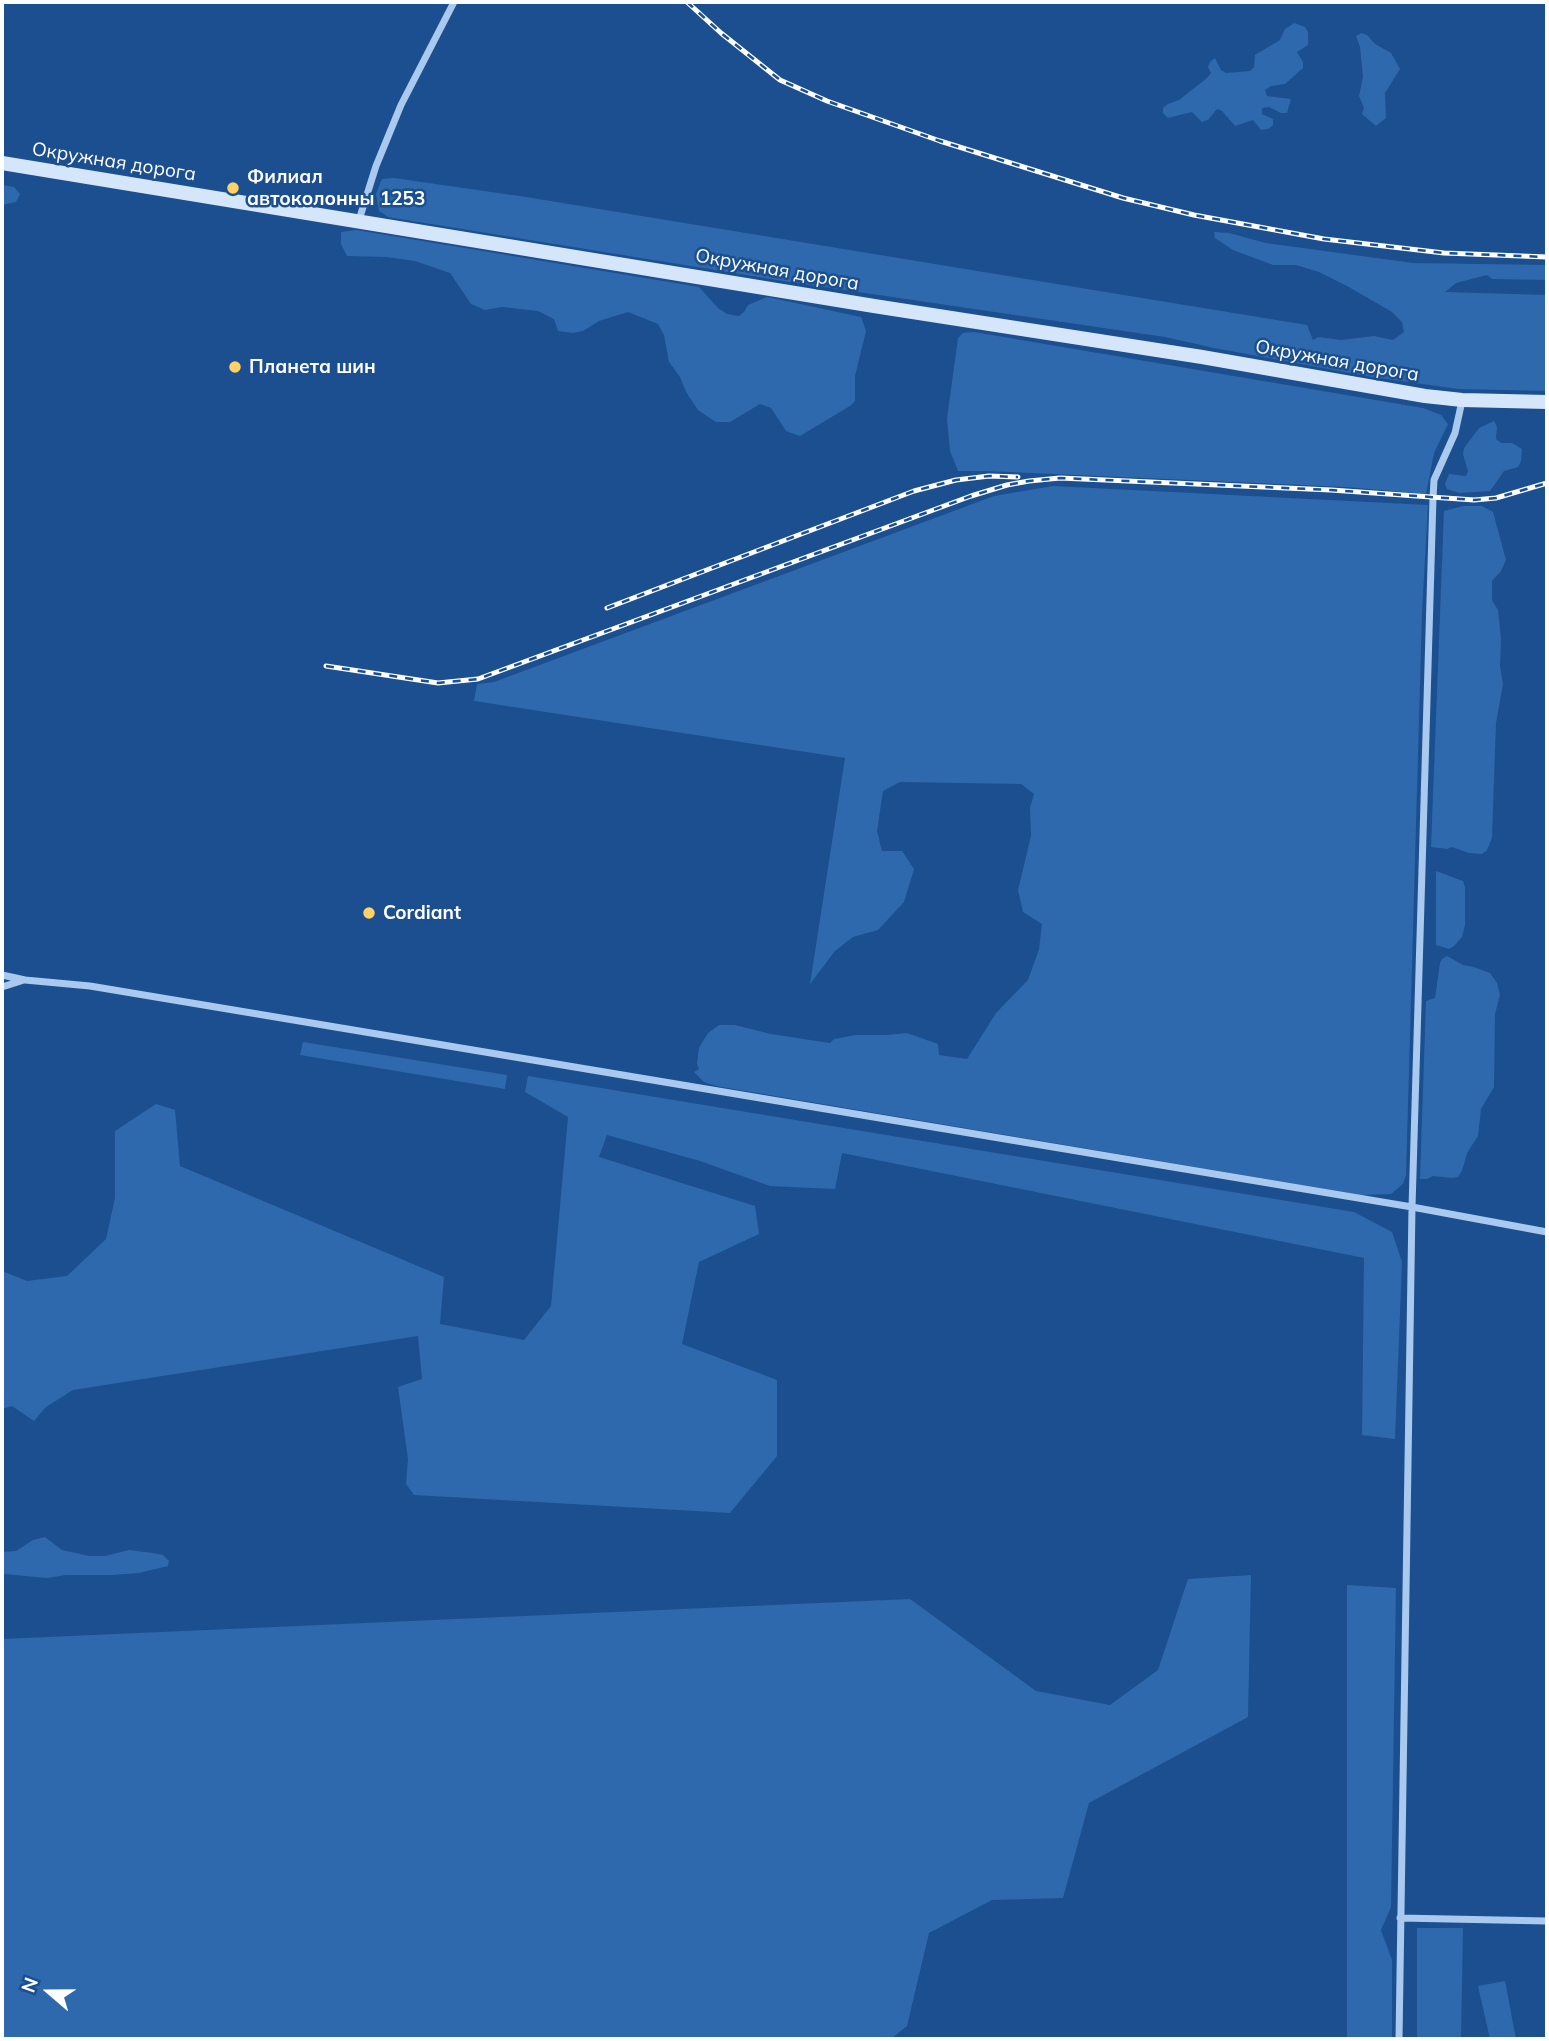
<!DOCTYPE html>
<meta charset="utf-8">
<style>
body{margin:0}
#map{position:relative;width:1549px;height:2041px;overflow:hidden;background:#1b4f8f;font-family:Mulish,sans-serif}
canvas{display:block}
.frame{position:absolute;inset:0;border:4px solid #fff;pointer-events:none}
.north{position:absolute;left:14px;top:1957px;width:70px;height:70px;-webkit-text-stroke:5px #1b4f8f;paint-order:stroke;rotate:290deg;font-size:19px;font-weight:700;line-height:28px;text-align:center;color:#fff}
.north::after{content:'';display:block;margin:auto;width:24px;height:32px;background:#fff;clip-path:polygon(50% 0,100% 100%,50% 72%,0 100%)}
</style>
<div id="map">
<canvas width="1549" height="2041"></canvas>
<div class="frame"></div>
<div class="north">N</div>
</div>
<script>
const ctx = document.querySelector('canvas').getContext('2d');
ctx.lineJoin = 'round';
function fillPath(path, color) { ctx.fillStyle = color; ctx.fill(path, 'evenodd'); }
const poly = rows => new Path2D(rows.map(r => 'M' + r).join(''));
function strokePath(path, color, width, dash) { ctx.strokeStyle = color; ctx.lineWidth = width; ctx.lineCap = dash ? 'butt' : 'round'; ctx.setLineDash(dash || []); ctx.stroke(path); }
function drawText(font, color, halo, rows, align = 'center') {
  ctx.font = font + ' Mulish,sans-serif'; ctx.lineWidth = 5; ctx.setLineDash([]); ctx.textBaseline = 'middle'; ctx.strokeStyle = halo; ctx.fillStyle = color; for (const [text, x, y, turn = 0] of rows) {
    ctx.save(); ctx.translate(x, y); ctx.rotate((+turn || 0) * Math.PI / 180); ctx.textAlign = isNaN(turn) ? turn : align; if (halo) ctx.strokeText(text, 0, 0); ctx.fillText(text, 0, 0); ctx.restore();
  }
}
const green = poly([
 [1294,23,1305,27,1308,32,1308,45,1297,52,1303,62,1303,68,1285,84,1271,86,1265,90,1267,96,1291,99,1287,113,1281,113,1269,107,1262,108,1262,114,1273,119,1273,125,1268,129,1261,130,1253,120,1235,126,1222,111,1217,109,1208,120,1202,122,1192,112,1168,118,1163,113,1163,108,1168,104,1179,100,1207,78,1211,73,1208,67,1210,62,1215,58,1221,70,1226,73,1250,71,1254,67,1255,55,1280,40,1285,29],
 [1361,33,1367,35,1375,44,1391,53,1400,69,1385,93,1386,118,1376,126,1362,114,1364,108,1359,96,1363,77,1360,47,1356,36],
 [394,178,526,197,1307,325,1313,340,1318,337,1341,340,1374,336,1393,340,1404,332,1402,322,1392,312,1347,286,1319,272,1296,265,1273,265,1233,250,1215,238,1214,232,1229,233,1266,243,1413,263,1547,265,1547,280,1492,279,1487,275,1456,283,1445,292,1547,295,1547,391,1458,389,1372,377,1214,348,1165,337,783,281,388,217,379,211,376,194,382,179],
 [2,185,14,187,20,194,16,202,2,205],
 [356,230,699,287,718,308,727,314,739,316,744,312,748,305,767,297,861,317,866,331,855,376,855,401,850,406,800,436,786,431,771,408,760,404,730,422,716,422,698,410,686,392,680,377,669,362,664,335,658,324,628,312,599,321,583,331,573,333,558,331,554,319,538,311,502,307,485,310,471,304,450,273,415,261,387,257,347,256,341,244,341,232],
 [974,332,1423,408,1441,415,1448,424,1434,453,1426,494,1346,487,987,471,958,471,950,451,947,419,958,338,963,333],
 [1494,421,1497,427,1496,439,1501,443,1512,443,1522,449,1521,461,1518,467,1504,471,1490,491,1459,493,1447,489,1445,484,1449,474,1466,476,1468,471,1463,454,1464,448,1479,428],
 [1053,486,1428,505,1422,613,1406,1175,1403,1184,1391,1194,1361,1195,716,1086,704,1082,694,1072,699,1069,697,1064,699,1048,708,1033,719,1025,735,1025,771,1034,830,1043,834,1039,856,1035,887,1035,907,1033,938,1044,939,1055,967,1059,996,1013,1028,980,1039,949,1042,924,1023,912,1018,890,1031,836,1030,808,1034,794,1021,784,900,782,883,791,877,831,882,851,902,851,914,869,904,902,878,930,853,937,835,951,810,984,845,758,474,701,477,684,494,682,994,496],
 [1463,506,1482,506,1493,512,1506,560,1501,571,1492,581,1492,600,1498,610,1501,639,1500,666,1503,684,1496,723,1492,838,1487,850,1482,854,1469,853,1452,847,1447,849,1431,847,1444,511],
 [1436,871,1463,881,1465,887,1465,925,1462,937,1454,946,1449,949,1436,945],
 [1447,956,1463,965,1474,967,1490,973,1497,983,1500,995,1495,1014,1494,1087,1481,1109,1478,1136,1467,1153,1462,1171,1458,1177,1452,1178,1433,1176,1427,1179,1420,1179,1426,1001,1435,998,1440,963,1442,959],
 [303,1042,507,1075,505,1089,300,1055],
 [528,1076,1354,1212,1392,1232,1402,1262,1395,1439,1362,1435,1364,1258,842,1153,835,1189,770,1186,700,1161,607,1135,599,1157,755,1206,759,1234,699,1262,682,1344,777,1380,777,1456,730,1513,414,1495,406,1484,408,1459,398,1387,422,1379,418,1336,73,1390,46,1407,34,1421,12,1406,2,1409,2,1271,27,1281,67,1276,106,1239,115,1198,115,1131,156,1104,175,1110,180,1166,444,1277,440,1324,524,1340,551,1306,568,1117,525,1092],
 [45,1537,62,1550,89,1556,105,1556,129,1550,153,1553,163,1555,169,1561,168,1566,139,1573,113,1575,66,1575,47,1578,5,1574,2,1576,2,1552,16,1551,33,1540],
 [1251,1575,1248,1717,1089,1803,1063,1898,992,1900,929,1933,907,2026,891,2039,2,2039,2,1639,910,1599,1036,1691,1110,1705,1158,1670,1188,1579],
 [1347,1585,1396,1588,1391,1907,1381,1930,1392,1960,1392,2039,1347,2039],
 [1417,1928,1463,1928,1461,2039,1417,2039],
 [1505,1981,1516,2039,1490,2039,1478,1986]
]);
const street = poly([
 [359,220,376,166,401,105,454,2],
 [2,975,25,980,90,986,1412,1207,1547,1232],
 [2,987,24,980],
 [1400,1918,1547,1921],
 [1399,2039,1412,1207,1433,498,1434,480,1455,433,1462,401]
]);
const secondary = poly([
 [2,163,874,306,1202,357,1425,396,1462,400,1547,402]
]);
const rail = poly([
 [687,2,721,33,780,80,827,101,940,141,1123,198,1194,215,1324,239,1444,253,1547,257],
 [607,608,914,491,956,480,989,476,1018,477],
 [326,666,438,683,478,679,971,496,1007,485,1029,481,1060,478,1331,490,1474,500,1496,498,1547,483]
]);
const markers = [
 [233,188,7,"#ffd166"],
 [235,367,7,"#ffd166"],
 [369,913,7,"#ffd166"]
];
const streetNames = [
 ["Окружная дорога",114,162,9],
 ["Окружная дорога",777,270,10],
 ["Окружная дорога",1337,361,10]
];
const poiNames = [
 ["Филиал",247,177],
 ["автоколонны 1253",247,199],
 ["Планета шин",249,367],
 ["Cordiant",383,913]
];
fillPath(green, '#2e69ad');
strokePath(street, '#a9c9ee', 7);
strokePath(secondary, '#d6e6fa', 14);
strokePath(rail, '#fff', 5);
strokePath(rail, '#1b4f8f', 2.5, [8]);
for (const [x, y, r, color] of markers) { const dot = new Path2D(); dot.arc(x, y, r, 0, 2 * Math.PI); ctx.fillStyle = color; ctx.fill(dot); strokePath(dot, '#1b4f8f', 2.5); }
drawText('19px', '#fff', '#1b4f8f', streetNames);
drawText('bold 19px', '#fff', '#1b4f8f', poiNames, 'left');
</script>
